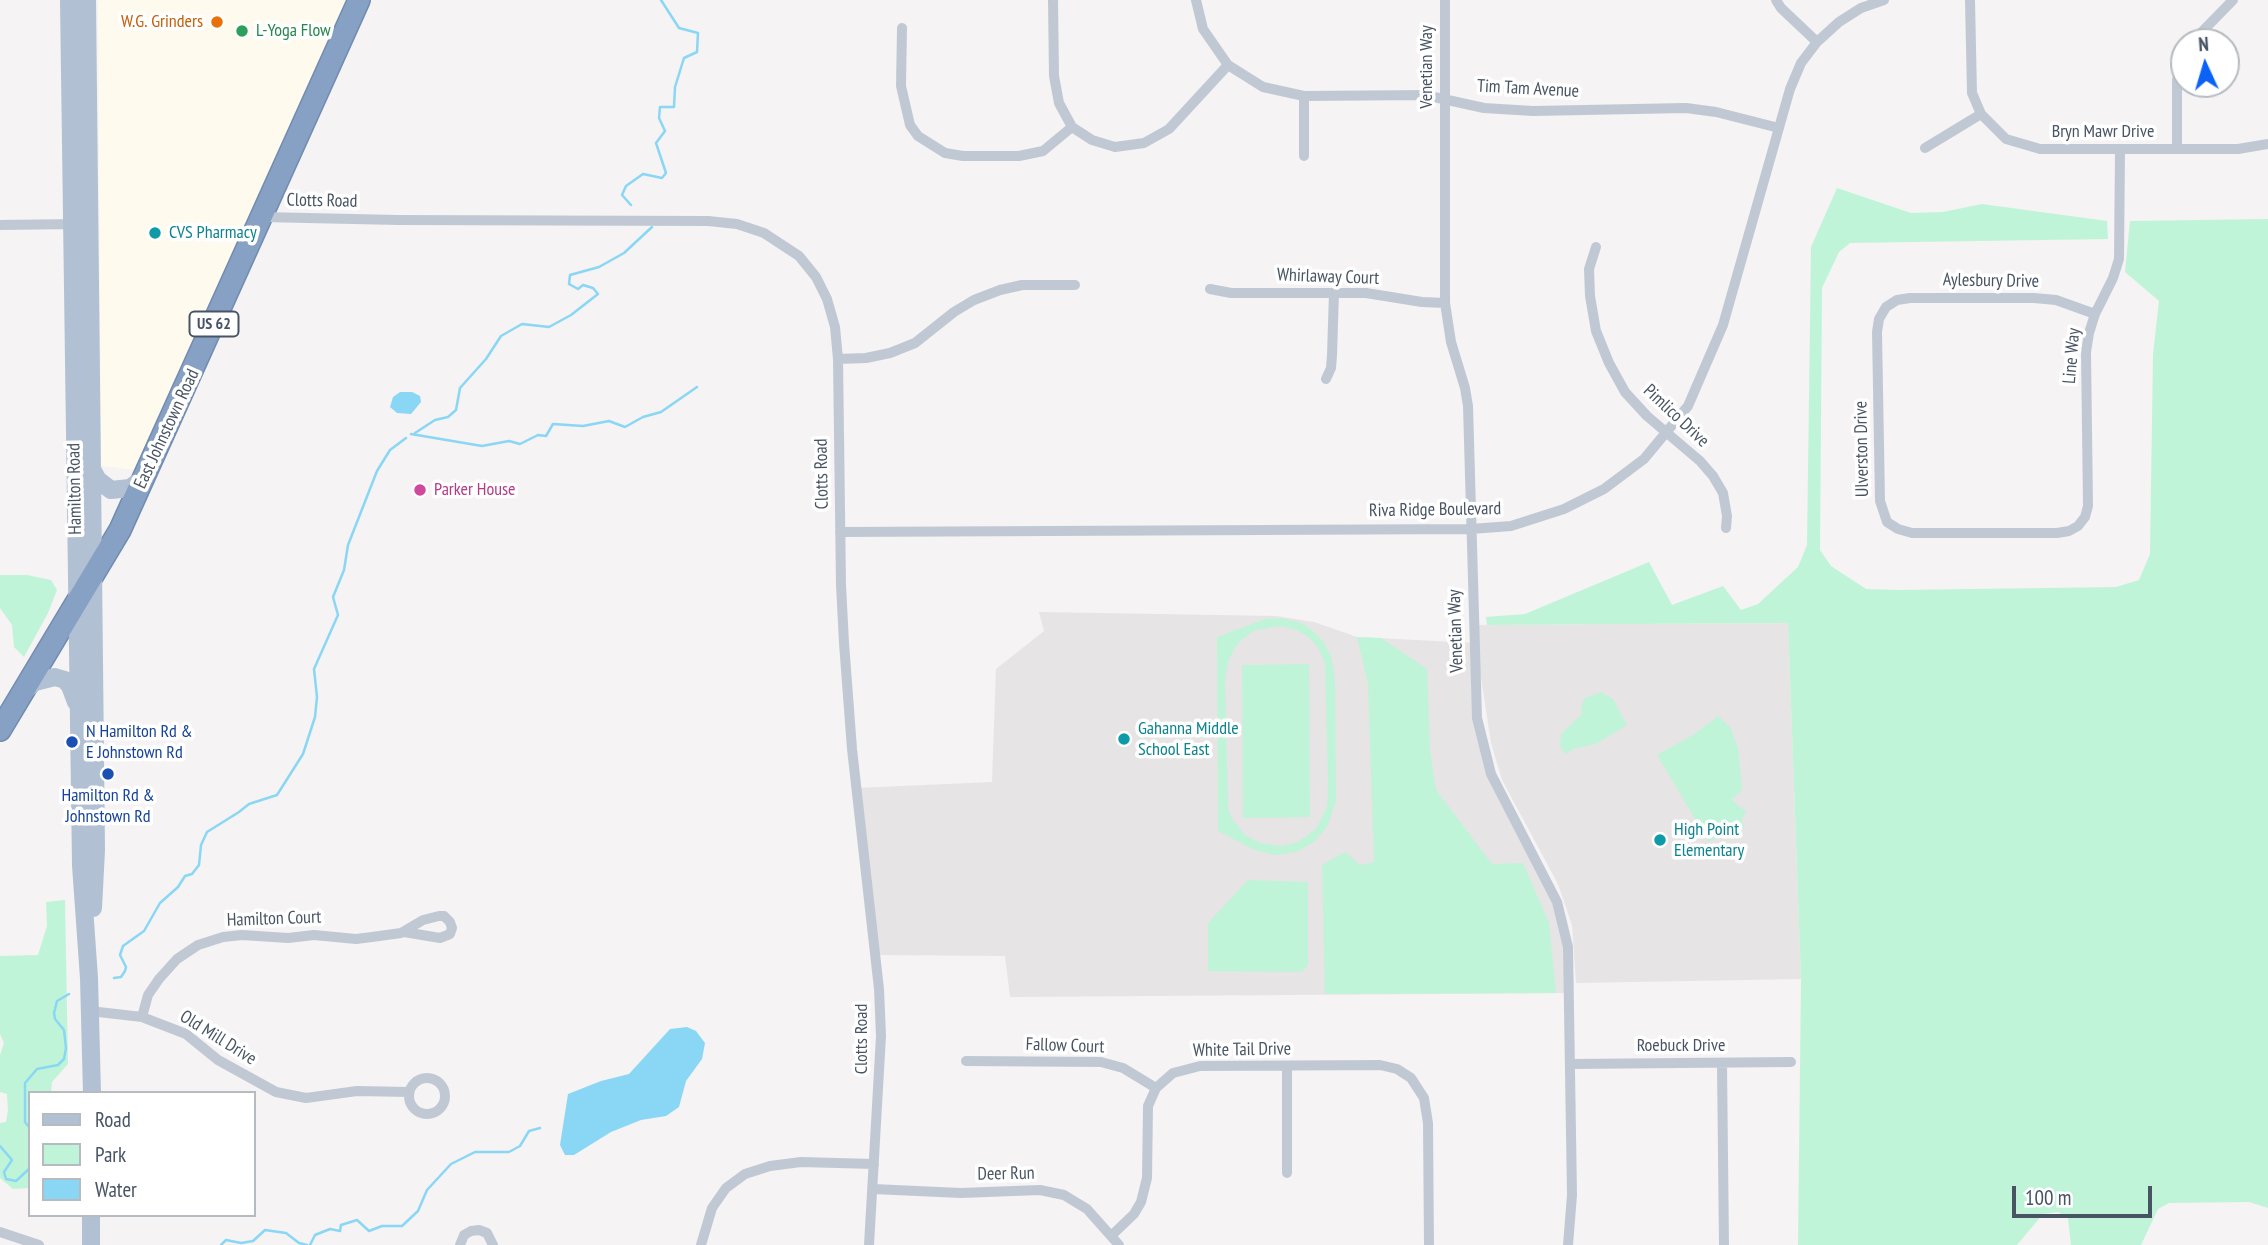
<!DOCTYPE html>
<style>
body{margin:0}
#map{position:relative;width:2268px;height:1245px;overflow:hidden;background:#f5f3f3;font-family:"PT Sans Narrow",sans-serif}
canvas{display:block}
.legend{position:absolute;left:28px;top:1091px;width:228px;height:126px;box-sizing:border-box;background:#fff;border:2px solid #b6bbc1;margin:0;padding:9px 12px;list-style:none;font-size:21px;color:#485463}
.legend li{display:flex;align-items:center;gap:14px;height:35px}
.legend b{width:35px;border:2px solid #b6bbc1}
.north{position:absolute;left:2170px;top:28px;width:70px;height:70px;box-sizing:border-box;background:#fff;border:2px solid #b6bbc1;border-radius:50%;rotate:356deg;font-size:19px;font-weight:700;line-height:28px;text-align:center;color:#485463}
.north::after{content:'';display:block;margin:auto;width:24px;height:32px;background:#0b62f7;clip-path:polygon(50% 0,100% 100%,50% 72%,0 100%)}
.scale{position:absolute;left:2012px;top:1186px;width:140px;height:32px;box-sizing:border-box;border:4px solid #485463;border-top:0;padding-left:9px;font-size:21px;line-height:24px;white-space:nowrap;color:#485463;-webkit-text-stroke:5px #fff;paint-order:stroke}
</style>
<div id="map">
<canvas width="2268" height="1245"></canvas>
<ul class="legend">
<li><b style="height:9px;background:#b1c0d3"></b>Road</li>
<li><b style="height:19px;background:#c0f4d8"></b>Park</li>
<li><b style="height:19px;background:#89d7f5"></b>Water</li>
</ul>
<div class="north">N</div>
<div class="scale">100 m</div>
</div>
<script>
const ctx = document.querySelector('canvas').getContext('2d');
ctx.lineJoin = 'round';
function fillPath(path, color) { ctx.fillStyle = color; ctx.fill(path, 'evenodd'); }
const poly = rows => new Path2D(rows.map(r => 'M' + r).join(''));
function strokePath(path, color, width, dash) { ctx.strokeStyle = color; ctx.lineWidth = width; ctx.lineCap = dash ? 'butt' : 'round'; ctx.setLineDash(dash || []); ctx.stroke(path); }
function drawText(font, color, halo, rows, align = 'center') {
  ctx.font = font + ' "PT Sans Narrow",sans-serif'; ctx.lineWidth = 7; ctx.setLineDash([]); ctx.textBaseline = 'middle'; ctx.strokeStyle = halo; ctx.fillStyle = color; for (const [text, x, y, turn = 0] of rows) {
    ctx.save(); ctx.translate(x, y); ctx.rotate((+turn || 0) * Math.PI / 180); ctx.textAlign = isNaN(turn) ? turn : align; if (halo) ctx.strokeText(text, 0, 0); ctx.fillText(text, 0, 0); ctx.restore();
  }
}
const commercial = poly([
 [98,0,356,0,137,470,101,466]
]);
const education = poly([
 [1039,612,1276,616,1314,622,1357,637,1474,643,1483,747,1557,902,1570,993,1010,997,1005,956,875,955,857,788,992,782,996,669,1044,631],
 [1788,623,1801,979,1576,983,1572,925,1558,884,1502,780,1491,743,1473,625]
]);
const green = poly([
 [1837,188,1911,213,1943,212,1982,204,2107,221,2108,239,1850,243,1839,252,1822,288,1820,550,1831,566,1866,589,1898,590,2116,587,2139,580,2150,554,2153,354,2159,301,2125,272,2130,221,2268,219,2268,1208,2249,1202,2169,1203,2158,1209,2141,1245,2071,1245,2068,1218,2058,1212,2043,1214,2017,1245,1798,1245,1801,979,1788,623,1487,625,1486,617,1525,614,1649,562,1672,605,1723,586,1741,610,1758,604,1798,567,1807,545,1811,247],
 [0,575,27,575,51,580,57,590,48,613,24,657,14,647,12,625,0,608],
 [1281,618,1302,623,1312,630,1323,641,1331,656,1335,678,1336,801,1327,827,1314,842,1296,852,1275,855,1254,850,1218,831,1217,637,1265,619],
 [1279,626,1297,630,1311,639,1318,648,1325,663,1328,782,1327,807,1316,829,1298,842,1281,846,1260,843,1245,835,1232,819,1228,808,1225,678,1229,659,1238,643,1253,631],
 [1357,637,1381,638,1427,669,1430,750,1436,790,1492,864,1523,863,1549,923,1556,993,1325,994,1322,865,1345,852,1360,865,1374,862,1368,684],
 [1309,664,1310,817,1243,818,1242,665],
 [1601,692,1613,699,1627,725,1596,744,1573,749,1565,754,1560,745,1561,734,1582,714,1581,707,1585,698],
 [1718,716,1730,727,1738,748,1742,788,1740,793,1731,799,1742,809,1747,810,1741,821,1745,827,1725,838,1723,834,1709,842,1657,755,1693,735],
 [1248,880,1308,882,1308,964,1302,972,1208,971,1208,923],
 [65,900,68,1064,52,1082,51,1093,30,1093,30,1188,13,1189,0,1178,0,1123,6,1122,8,1110,7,1094,0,1092,0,1055,4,1043,0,1034,0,956,38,955,47,926,46,902]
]);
const water = poly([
 [400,392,412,392,420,396,421,402,411,414,397,413,390,407,393,397],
 [687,1027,696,1031,705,1043,702,1059,686,1081,679,1107,666,1116,641,1120,611,1132,574,1155,565,1155,560,1145,568,1094,601,1081,629,1074,670,1029]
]);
const stream = poly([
 [631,205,622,195,626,186,643,174,662,178,666,173,656,143,665,131,659,118,660,107,674,107,675,87,684,58,697,52,698,33,679,28,661,0],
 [415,433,435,420,448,417,456,410,460,388,486,359,501,336,522,324,549,327,571,315,598,294,593,288,583,285,578,289,569,284,570,275,599,267,624,253,652,227],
 [411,434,482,446,509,441,520,444,538,435,546,436,553,424,583,426,609,421,625,427,643,417,661,412,697,387],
 [114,978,121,977,125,971,126,967,120,955,123,946,144,931,160,903,178,887,185,876,192,874,199,865,201,845,207,832,239,812,249,804,277,795,303,754,315,717,317,697,314,669,338,615,333,597,344,570,348,545,377,471,390,450,406,438],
 [30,1128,25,1122,25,1083,37,1069,58,1065,64,1059,66,1048,64,1030,55,1019,54,1013,57,1001,69,994],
 [0,1146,12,1160,4,1172,6,1179,16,1181,30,1168],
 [221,1245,226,1240,241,1243,253,1241,265,1230,286,1233,299,1243,307,1245],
 [310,1245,315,1235,330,1229,340,1231,341,1225,357,1220,369,1231,382,1226,402,1226,418,1211,427,1190,451,1164,475,1152,509,1152,520,1146,529,1131,540,1128]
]);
const street = poly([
 [1053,0,1054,76,1059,103,1072,127,1092,140,1115,147,1144,143,1169,129,1228,65],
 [1196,0,1203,29,1228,65,1263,87,1304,96,1425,95,1484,108,1533,111,1686,108,1716,112,1779,128],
 [1445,0,1445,303,1451,342,1465,388,1468,406,1477,718,1491,774,1557,902,1568,947,1572,1195,1568,1245],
 [1776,0,1781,8,1817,42],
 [1970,0,1972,93,1981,114,2006,139,2040,149,2238,149,2268,144],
 [902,28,901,86,910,125,918,136,945,153,963,156,1019,156,1043,151,1072,127],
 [2192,42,2233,0],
 [1304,96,1304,156],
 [1925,148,1981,114],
 [2177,149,2177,80,2184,53],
 [262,217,398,220,708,221,737,224,764,233,799,256,816,277,827,299,835,327,838,359,841,585,844,643,852,749,879,989,881,1036,869,1245],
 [0,225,78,224],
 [1596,247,1589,269,1590,296,1596,331,1609,363,1625,392,1647,416,1700,461,1713,476,1723,493,1727,516,1726,528],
 [1210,289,1231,293,1366,293,1422,302,1445,303],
 [2095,314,2056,300,2034,298,1910,298,1897,300,1886,307,1879,319,1877,332,1880,501,1887,522,1898,529,1912,533,2057,533,2069,531,2078,526,2085,517,2088,506,2086,352,2089,333,2095,314,2113,278,2119,259,2120,150],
 [838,359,866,358,890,353,915,343,954,312,974,300,1000,290,1022,285,1075,285],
 [1326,379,1331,368,1332,355,1334,293],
 [840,532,1471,529,1511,526,1564,509,1604,489,1644,459,1688,406,1723,325,1790,89,1801,63,1817,42,1839,22,1861,8,1884,0],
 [90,1011,142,1017,186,1034,218,1060,276,1092,306,1098,357,1091,409,1092],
 [142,1017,148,995,159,979,177,959,198,945,223,937,242,935,288,938,314,935,356,939,372,937,401,933,423,920,439,916,444,916,450,922,452,928,450,934,440,938,404,932],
 [966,1061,1101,1062,1123,1068,1156,1088],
 [1571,1064,1791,1062],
 [1722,1064,1724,1245],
 [1287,1066,1287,1173],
 '409 1096a18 18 0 1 1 36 0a18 18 0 1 1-36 0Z',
 [873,1189,961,1193,1040,1190,1064,1195,1087,1209,1119,1245],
 [0,1232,39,1245],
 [1111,1236,1134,1214,1141,1202,1147,1178,1148,1106,1156,1088,1173,1073,1200,1066,1380,1065,1397,1069,1411,1078,1424,1098,1428,1123,1429,1245],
 [460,1245,464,1235,471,1231,479,1230,487,1233,493,1245],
 [701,1245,712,1208,726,1188,745,1174,770,1166,801,1162,874,1164]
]);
const primary = poly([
 [69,0,81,865,89,978,92,1093],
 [87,0,96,850,93,908],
 [93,471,98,480,111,490,130,488,145,477],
 [24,691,35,682,55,677,65,680,70,686,76,702],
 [91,1215,91,1245]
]);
const highway = poly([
 [0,730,120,530,359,0]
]);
const markers = [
 [217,22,7,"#e8710a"],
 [242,31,7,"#2e9e5b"],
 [155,233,7,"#0f9aa8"],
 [420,490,7,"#d1479c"],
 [1124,739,7,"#0f9aa8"],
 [72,742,7,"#1a4fb4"],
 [108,774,7,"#1a4fb4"],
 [1660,840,7,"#0f9aa8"]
];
const shields = [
 [214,324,49]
];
const shieldNames = [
 ["US 62",214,324]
];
const foodNames = [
 ["W.G. Grinders",203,22]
];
const leisureNames = [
 ["L-Yoga Flow",256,31]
];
const streetNames = [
 ["Venetian Way",1427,67,-90],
 ["Tim Tam Avenue",1528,89,3],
 ["Bryn Mawr Drive",2103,132],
 ["Clotts Road",322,201,1],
 ["Whirlaway Court",1328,277,2],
 ["Aylesbury Drive",1991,281,1],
 ["Line Way",2072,356,-85],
 ["Pimlico Drive",1676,416,43],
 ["East Johnstown Road",167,429,-65],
 ["Ulverston Drive",1862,449,-91],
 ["Clotts Road",822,474,-91],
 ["Hamilton Road",75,489,-91],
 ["Riva Ridge Boulevard",1435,510,-1],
 ["Venetian Way",1456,631,-92],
 ["Hamilton Court",274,919,-2],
 ["Old Mill Drive",218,1038,32],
 ["Clotts Road",862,1039,-90],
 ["Fallow Court",1065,1046,2],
 ["Roebuck Drive",1681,1046],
 ["White Tail Drive",1242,1050,-1],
 ["Deer Run",1006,1174,-1]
];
const cultureNames = [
 ["CVS Pharmacy",169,233],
 ["Gahanna Middle",1138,729],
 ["School East",1138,750],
 ["High Point",1674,830],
 ["Elementary",1674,851]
];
const hotelNames = [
 ["Parker House",434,490]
];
const transitNames = [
 ["N Hamilton Rd &",86,732],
 ["E Johnstown Rd",86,753],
 ["Hamilton Rd &",108,796,"center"],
 ["Johnstown Rd",108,817,"center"]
];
fillPath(commercial, '#fefaee');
fillPath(education, '#e6e4e5');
fillPath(green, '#c0f4d8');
fillPath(water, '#89d7f5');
strokePath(stream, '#89d7f5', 2.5);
strokePath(highway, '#728cb1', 24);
strokePath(street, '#c0c9d3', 10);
strokePath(primary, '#b1c0d3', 18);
strokePath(highway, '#87a1c5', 21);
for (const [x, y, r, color] of markers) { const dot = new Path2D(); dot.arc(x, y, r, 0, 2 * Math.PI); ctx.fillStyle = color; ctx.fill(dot); strokePath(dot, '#fff', 2.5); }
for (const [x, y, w] of shields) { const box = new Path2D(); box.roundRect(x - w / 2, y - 12.5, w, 25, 5); ctx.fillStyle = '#fff'; ctx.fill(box); strokePath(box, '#485463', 2); }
drawText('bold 16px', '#485463', null, shieldNames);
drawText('18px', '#c56008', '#fff', foodNames, 'right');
drawText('18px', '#27864d', '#fff', leisureNames, 'left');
drawText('18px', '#485463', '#fff', streetNames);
drawText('18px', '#0d838f', '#fff', cultureNames, 'left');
drawText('18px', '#b23c85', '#fff', hotelNames, 'left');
drawText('18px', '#164399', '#fff', transitNames, 'left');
</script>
